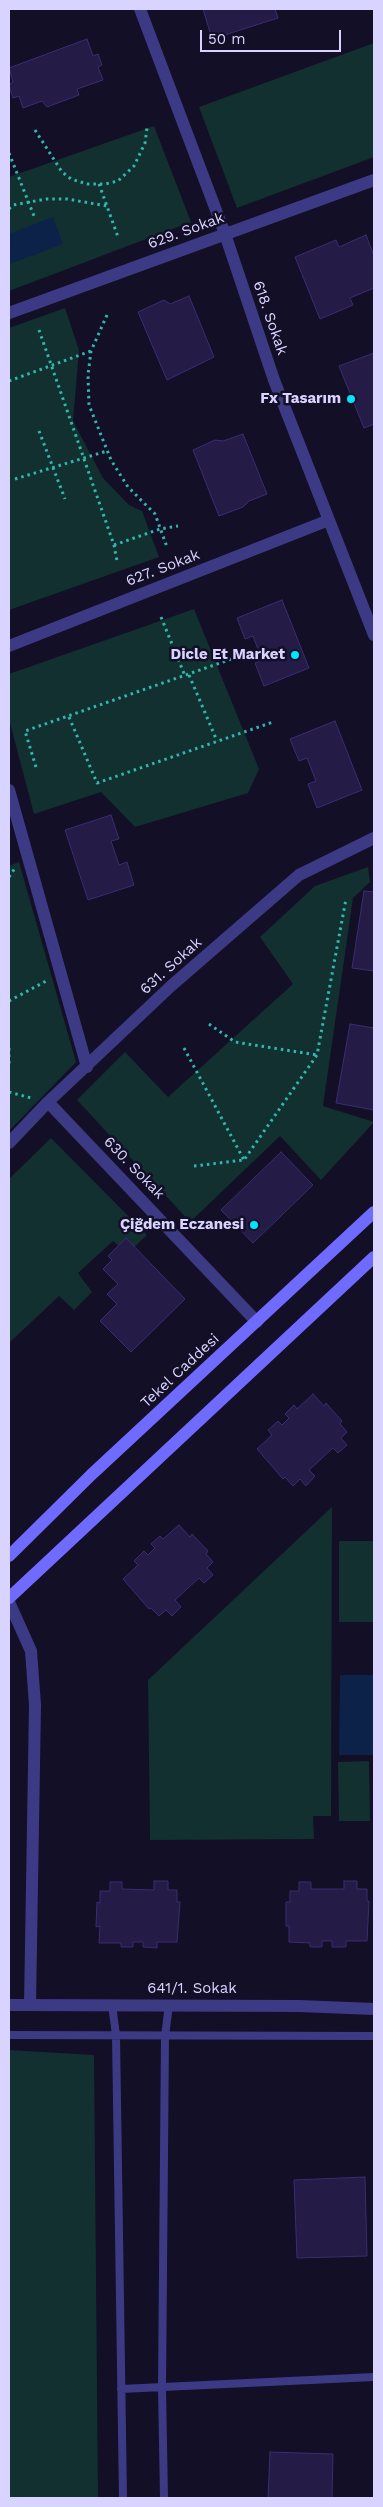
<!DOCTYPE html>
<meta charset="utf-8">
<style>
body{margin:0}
#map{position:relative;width:383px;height:2507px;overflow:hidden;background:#130f26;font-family:"Work Sans",sans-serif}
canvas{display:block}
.frame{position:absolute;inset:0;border:10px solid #d9d4ff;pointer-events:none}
.scale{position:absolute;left:200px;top:30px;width:141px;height:22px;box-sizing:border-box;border:2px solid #d9d4ff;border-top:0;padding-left:6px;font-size:15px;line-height:18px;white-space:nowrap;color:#d9d4ff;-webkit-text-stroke:4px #130f26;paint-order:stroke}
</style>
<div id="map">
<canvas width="383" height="2507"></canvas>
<div class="frame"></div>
<div class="scale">50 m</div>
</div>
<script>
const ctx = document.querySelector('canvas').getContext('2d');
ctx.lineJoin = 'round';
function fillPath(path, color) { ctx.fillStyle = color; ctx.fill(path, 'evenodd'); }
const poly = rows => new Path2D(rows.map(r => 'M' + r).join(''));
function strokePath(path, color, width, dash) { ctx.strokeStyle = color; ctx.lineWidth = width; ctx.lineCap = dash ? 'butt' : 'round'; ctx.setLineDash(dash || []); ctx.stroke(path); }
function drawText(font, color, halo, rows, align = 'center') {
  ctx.font = font + ' "Work Sans",sans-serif'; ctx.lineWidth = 5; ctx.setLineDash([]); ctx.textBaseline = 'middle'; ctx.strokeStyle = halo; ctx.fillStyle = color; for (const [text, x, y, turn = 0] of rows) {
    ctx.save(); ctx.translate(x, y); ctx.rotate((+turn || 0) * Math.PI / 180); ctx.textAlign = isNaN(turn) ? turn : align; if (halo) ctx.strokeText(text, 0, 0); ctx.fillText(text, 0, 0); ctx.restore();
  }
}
const green = poly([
 [374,43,374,157,237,208,199,107],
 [154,126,191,222,9,291,9,177],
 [65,308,79,350,73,421,103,478,129,505,142,511,159,557,9,610,9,328],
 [194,609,259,769,248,793,135,827,101,792,34,814,9,719,9,674],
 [19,862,76,1062,9,1131,9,866],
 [368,867,370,882,353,898,323,1106,374,1122,321,1180,280,1136,190,1222,77,1100,125,1052,168,1097,293,984,260,937,315,886],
 [51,1138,147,1235,128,1253,113,1241,78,1273,92,1292,74,1310,59,1296,9,1343,9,1179],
 [332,1507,331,1816,313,1816,314,1839,150,1840,148,1680],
 [339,1541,374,1541,374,1622,339,1622],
 [369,1761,370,1821,339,1821,338,1762],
 [9,2050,94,2055,98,2498,9,2498]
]);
const water = poly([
 [53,217,63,244,10,264,9,234],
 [340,1675,374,1675,374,1755,339,1755]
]);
const building = poly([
 [203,9,275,9,278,18,212,39,203,9],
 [87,39,93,56,98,54,102,65,98,67,103,80,77,89,79,95,47,107,42,101,23,108,19,96,13,98,9,85,13,82,9,68,87,39],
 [366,235,374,256,374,288,350,298,353,305,320,319,295,257,336,240,339,247,366,235],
 [189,296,214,357,167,380,138,312,164,300,170,304,189,296],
 [374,353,374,424,364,428,339,366,374,353],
 [243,434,267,494,249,501,243,507,219,516,193,450,215,440,223,441,243,434],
 [282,600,309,668,264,686,255,663,262,660,253,636,245,639,237,618,282,600],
 [335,721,362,790,317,808,308,784,316,781,307,758,299,761,290,739,335,721],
 [111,815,119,839,111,841,119,865,127,862,134,885,88,900,65,830,111,815],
 [364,891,374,892,374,971,352,968,364,891],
 [350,1024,374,1028,374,1110,336,1103,350,1024],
 [281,1152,313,1185,253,1243,221,1210,281,1152],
 [126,1238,185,1299,131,1352,100,1321,117,1304,107,1294,118,1284,103,1269,112,1260,108,1256,126,1238],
 [313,1394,324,1406,326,1403,342,1421,340,1424,347,1432,341,1438,347,1445,338,1453,333,1448,309,1470,315,1476,306,1486,300,1479,293,1486,285,1477,283,1479,257,1449,272,1435,268,1430,278,1421,282,1425,289,1418,285,1414,294,1405,297,1409,313,1394],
 [179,1525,190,1537,192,1534,208,1551,206,1554,213,1562,207,1568,213,1575,204,1583,199,1578,175,1600,181,1607,172,1616,166,1610,159,1616,151,1608,149,1609,123,1579,138,1565,134,1561,144,1551,148,1555,155,1548,151,1544,160,1536,163,1539,179,1525],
 [154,1881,168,1881,168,1890,177,1890,177,1902,180,1902,177,1942,157,1942,157,1948,143,1947,143,1942,133,1942,133,1947,121,1947,121,1943,99,1943,100,1926,96,1927,97,1902,100,1903,100,1891,110,1891,110,1882,122,1882,122,1889,154,1890,154,1881],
 [344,1881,357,1881,357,1889,367,1889,367,1901,369,1901,367,1941,346,1941,346,1947,332,1947,332,1941,322,1941,322,1947,310,1947,310,1943,289,1942,289,1926,286,1926,286,1902,290,1902,290,1891,299,1891,299,1882,311,1882,311,1889,344,1889,344,1881],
 [365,2177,367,2256,297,2258,294,2180,365,2177],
 [270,2452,333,2454,332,2498,268,2498,270,2452]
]);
const path = poly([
 [35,130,62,172,71,179,87,184,105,184,118,181,134,166,145,143,147,128],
 [9,153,34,216],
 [99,184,118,237],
 [9,209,13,205,46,199,67,199,107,206],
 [107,315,91,351,88,375,89,405,111,460,128,487,155,514,167,547],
 [39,330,114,545,117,561],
 [9,381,91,351],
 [39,431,65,499],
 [15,479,107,451],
 [114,545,160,529,178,526],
 [161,617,185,676],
 [189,675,217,741],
 [69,717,97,783,273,722],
 [36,767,25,731,243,655],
 [9,877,15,868],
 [9,1001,48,980],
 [209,1024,235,1042,317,1055],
 [9,1048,9,1067],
 [184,1048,244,1160],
 [9,1092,31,1098],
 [194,1166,244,1160,317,1055,346,899]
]);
const lane = poly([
 [112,2005,116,2035,123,2498],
 [9,2035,374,2036],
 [121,2389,374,2377],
 [164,2498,162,2388,165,2036,169,2005]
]);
const street = poly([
 [140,9,225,234,274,380,374,635],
 [9,313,374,180],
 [9,646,329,520],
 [9,790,87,1067],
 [48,1102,257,1322],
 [9,1143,48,1102,171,986,299,875,374,838],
 [9,1602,31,1651,35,1705,30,2005],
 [9,2005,299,2006,374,2009]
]);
const secondary = poly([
 [9,1556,91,1475,374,1212],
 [9,1598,374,1257]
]);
const markers = [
 [351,399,5,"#00e5ff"],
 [295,655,5,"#00e5ff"],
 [254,1225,5,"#00e5ff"]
];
const streetNames = [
 ["629. Sokak",186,231,-20],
 ["618. Sokak",270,318,71],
 ["627. Sokak",163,568,-21],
 ["631. Sokak",171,966,-42],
 ["630. Sokak",134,1168,46],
 ["Tekel Caddesi",180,1371,-43],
 ["641/1. Sokak",192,1989]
];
const poiNames = [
 ["Fx Tasarım",341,399],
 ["Dicle Et Market",285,655],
 ["Çiğdem Eczanesi",244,1225]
];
fillPath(green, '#12302f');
fillPath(water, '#0c2248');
fillPath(building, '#241b47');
strokePath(building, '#3b2d73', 1);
strokePath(path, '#2fb8b0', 3, [2.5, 4]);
strokePath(lane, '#3d3a85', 8);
strokePath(street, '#3d3a85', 12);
strokePath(secondary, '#6f6bff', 12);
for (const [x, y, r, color] of markers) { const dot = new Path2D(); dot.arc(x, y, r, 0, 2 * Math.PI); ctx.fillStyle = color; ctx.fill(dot); strokePath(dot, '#130f26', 2); }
drawText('15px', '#d9d4ff', '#130f26', streetNames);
drawText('bold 15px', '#d9d4ff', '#130f26', poiNames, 'right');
</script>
